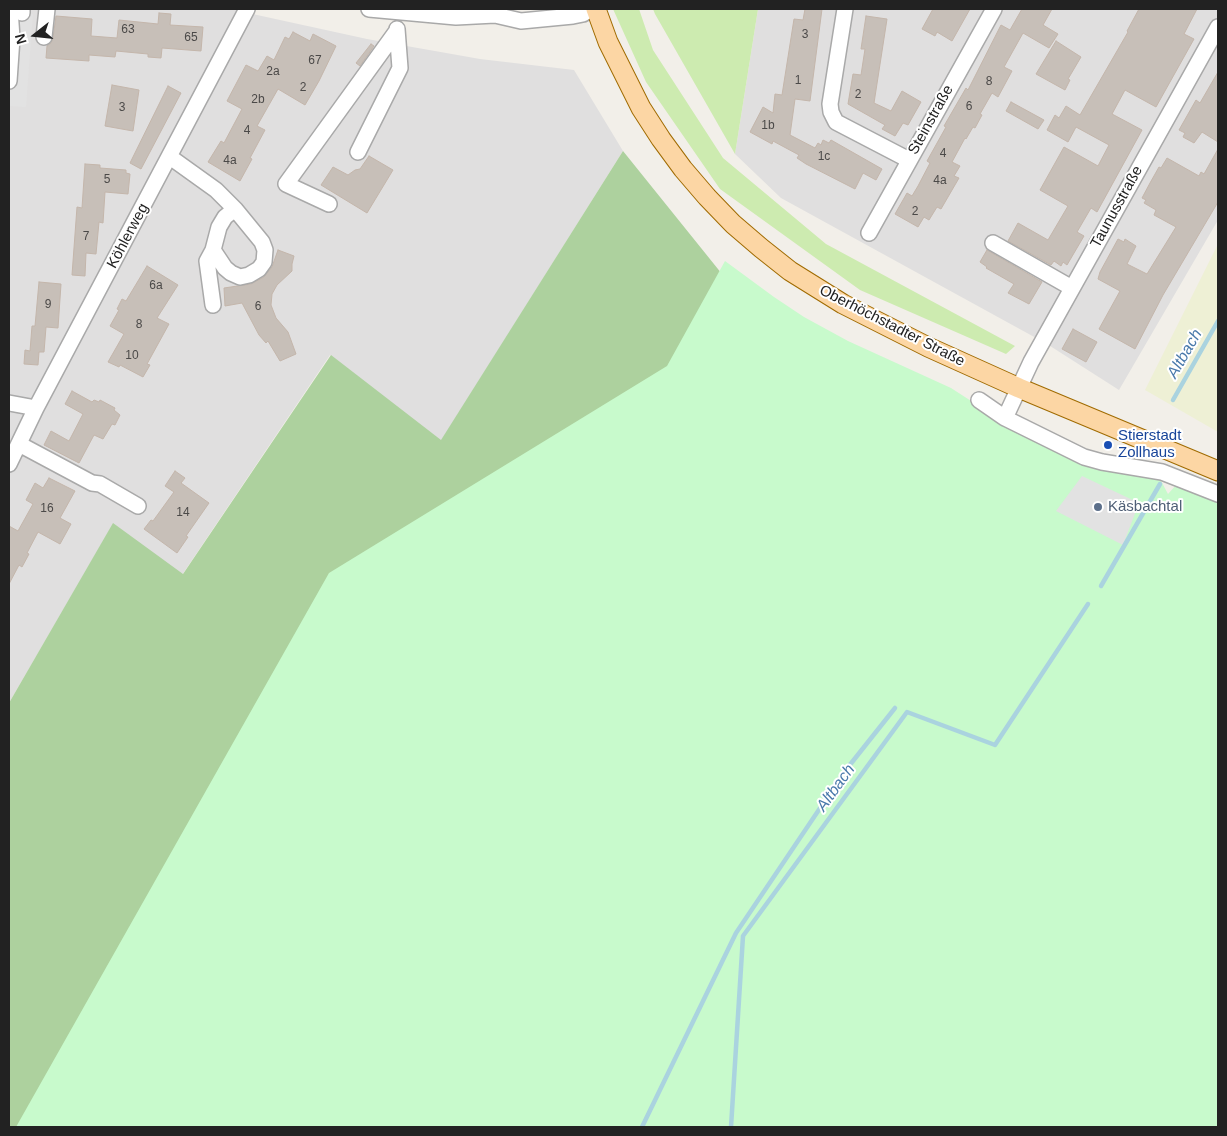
<!DOCTYPE html>
<meta charset="utf-8">
<style>
body{margin:0}
#map{position:relative;width:1227px;height:1136px;overflow:hidden;background:#f2efe9;font-family:Helvetica,sans-serif}
canvas{display:block}
.frame{position:absolute;inset:0;border:10px solid #222;pointer-events:none}
.north{position:absolute;left:10px;top:10px;width:50px;height:50px;-webkit-text-stroke:4px #fff;paint-order:stroke;rotate:254deg;font-size:14px;font-weight:700;line-height:20px;text-align:center;color:#222}
.north::after{content:'';display:block;margin:auto;width:18px;height:22px;background:#222;clip-path:polygon(50% 0,100% 100%,50% 72%,0 100%)}
</style>
<div id="map">
<canvas width="1227" height="1136"></canvas>
<div class="frame"></div>
<div class="north">N</div>
</div>
<script>
const ctx = document.querySelector('canvas').getContext('2d');
ctx.lineJoin = 'round';
function fillPath(path, color) { ctx.fillStyle = color; ctx.fill(path, 'evenodd'); }
const poly = rows => new Path2D(rows.map(r => 'M' + r).join(''));
function strokePath(path, color, width, dash) { ctx.strokeStyle = color; ctx.lineWidth = width; ctx.lineCap = dash ? 'butt' : 'round'; ctx.setLineDash(dash || []); ctx.stroke(path); }
function drawText(font, color, halo, rows, align = 'center') {
  ctx.font = font + ' Helvetica,sans-serif'; ctx.lineWidth = 4; ctx.setLineDash([]); ctx.textBaseline = 'middle'; ctx.strokeStyle = halo; ctx.fillStyle = color; for (const [text, x, y, turn = 0] of rows) {
    ctx.save(); ctx.translate(x, y); ctx.rotate((+turn || 0) * Math.PI / 180); ctx.textAlign = isNaN(turn) ? turn : align; if (halo) ctx.strokeText(text, 0, 0); ctx.fillText(text, 0, 0); ctx.restore();
  }
}
const residential = poly([
 [9,9,250,9,248,13,367,39,480,59,574,70,623,151,441,441,330,355,182,575,113,524,9,703],
 [758,9,1218,9,1218,220,1119,390,1047,344,781,198,735,154]
]);
const farmland = poly([
 [1218,244,1218,432,1145,390]
]);
const grass = poly([
 [613,9,639,9,653,50,723,158,826,244,1015,346,1006,354,860,290,720,189,646,82],
 [653,9,758,9,735,154,655,14]
]);
const forest = poly([
 [623,151,726,279,747,1127,9,1127,9,703,113,523,183,574,331,355,441,440]
]);
const park = poly([
 [725,261,774,297,804,317,848,341,951,388,1013,428,1160,479,1168,494,1177,484,1218,500,1218,1127,16,1127,329,573,667,366]
]);
const parking = poly([
 [9,12,33,14,26,107,9,106],
 [1082,476,1139,503,1123,545,1056,511]
]);
const stream = poly([
 [1173,400,1218,321],
 [1101,586,1160,484],
 [642,1127,736,933,845,771,895,708],
 [731,1127,743,936,907,712,995,745,1088,604]
]);
const building = poly([
 [805,9,822,9,810,101,795,99,790,135,815,148,818,143,821,145,823,140,829,143,831,140,882,169,876,180,863,173,855,189,806,164,797,158,799,155,773,141,772,144,750,132,763,107,773,113,775,94,782,95,794,19,803,20,805,9],
 [933,9,970,9,952,41,937,32,935,36,922,29,933,9],
 [1022,9,1052,9,1043,25,1058,34,1049,48,1023,33,1004,67,1012,71,998,97,992,93,980,114,982,115,975,128,973,127,966,139,965,138,952,162,960,166,954,176,959,178,941,209,937,207,929,220,924,217,918,227,895,214,907,193,912,196,918,186,930,163,927,161,946,127,944,126,966,88,968,90,1001,25,1010,30,1022,9],
 [1139,9,1197,9,1184,34,1194,39,1156,107,1125,90,1112,114,1142,130,1097,212,1091,208,1077,232,1084,236,1067,265,1063,262,1061,266,1054,261,1051,265,1008,241,1018,223,1048,240,1068,206,1040,190,1064,147,1098,166,1109,145,1076,127,1068,142,1047,130,1055,115,1059,118,1066,106,1080,115,1128,32,1127,31,1139,9],
 [159,13,171,14,170,25,203,27,201,51,162,48,161,58,148,57,148,54,116,51,115,57,89,55,89,61,46,58,47,46,51,43,53,38,56,16,92,19,91,36,117,38,119,20,158,24,159,13],
 [866,16,887,19,874,103,891,111,902,91,921,102,908,125,903,123,895,136,882,129,885,125,848,104,853,74,861,75,865,49,861,49,866,16],
 [293,32,310,41,313,34,336,46,319,81,305,105,278,89,257,126,265,130,250,158,252,159,240,181,208,162,221,141,224,143,242,109,227,101,246,65,258,71,267,56,274,60,285,37,289,39,293,32],
 [1056,41,1081,57,1068,79,1070,80,1065,90,1036,74,1056,41],
 [371,44,374,46,360,66,356,63,371,44],
 [1218,72,1218,142,1202,132,1194,143,1183,137,1185,133,1179,130,1196,100,1200,103,1218,72],
 [112,85,139,90,133,131,105,126,112,85],
 [168,86,181,93,141,169,130,163,168,86],
 [1011,102,1044,120,1038,129,1006,111,1011,102],
 [1218,149,1218,202,1163,295,1135,349,1099,329,1120,291,1098,279,1100,272,1118,239,1124,242,1125,239,1136,246,1127,264,1147,274,1176,227,1154,215,1156,210,1144,203,1146,200,1142,198,1150,183,1159,167,1161,168,1167,158,1199,176,1201,172,1204,174,1218,149],
 [369,156,393,170,367,213,321,185,333,167,348,175,355,170,360,169,369,156],
 [85,164,100,165,100,168,126,170,126,173,130,174,128,194,105,192,103,223,99,222,96,254,86,253,85,276,72,275,77,207,82,208,85,164],
 [278,250,294,256,292,264,292,271,277,285,272,294,271,305,276,318,288,332,296,354,280,361,268,341,266,343,259,335,242,303,225,306,224,288,251,284,264,277,272,267,278,250],
 [987,250,1042,282,1029,304,1008,293,1014,284,986,268,987,267,980,262,987,250],
 [147,266,178,285,157,318,169,324,147,364,150,365,143,377,120,365,119,367,108,362,124,334,110,326,119,310,117,309,122,299,126,301,147,266],
 [39,282,61,284,58,328,46,327,44,352,39,352,38,365,24,364,25,350,30,351,32,326,35,326,39,282],
 [1073,329,1097,342,1086,362,1062,349,1073,329],
 [72,391,92,402,94,400,99,402,100,400,115,408,114,410,120,415,115,425,112,424,103,439,94,435,79,463,44,445,51,431,69,441,83,414,65,404,72,391],
 [175,471,185,478,181,483,209,503,186,536,188,537,177,553,144,529,151,520,153,521,174,492,165,486,175,471],
 [49,478,75,491,60,518,71,524,60,544,38,532,27,553,29,554,22,567,19,565,9,584,9,526,18,531,33,504,26,500,35,483,43,488,49,478]
]);
const minor = poly([
 [369,9,456,17,495,15,521,21,573,16,583,14,591,9],
 [845,9,830,104,831,112,836,122,909,160],
 [22,13,22,9],
 [44,37,47,9],
 [9,81,12,38,10,9],
 [358,152,400,68,397,29],
 [170,157,216,190,235,209,262,242,265,250,264,262,259,269,249,275,240,277,231,273,225,268,213,250,219,227,225,217,235,209],
 [329,204,286,184,396,32],
 [869,233,994,9],
 [993,243,1072,288],
 [213,250,207,261,213,305],
 [979,400,1005,418,1084,457,1102,462,1162,472,1218,494],
 [9,403,36,408],
 [1005,418,1031,362,1218,27],
 [19,444,92,483,100,484,138,506],
 [9,464,36,408,247,9]
]);
const major = poly([
 [596,9,608,42,641,108,661,139,683,169,707,197,733,224,761,248,790,271,843,304,928,347,1019,388,1218,471]
]);
const markers = [
 [1108,445,5,"#1a4fb4"],
 [1098,507,5,"#5c6f8a"]
];
const numberNames = [
 ["63",128,30],
 ["3",805,35],
 ["65",191,38],
 ["67",315,61],
 ["2a",273,72],
 ["1",798,81],
 ["8",989,82],
 ["2",303,88],
 ["2",858,95],
 ["2b",258,100],
 ["6",969,107],
 ["3",122,108],
 ["1b",768,126],
 ["4",247,131],
 ["4",943,154],
 ["1c",824,157],
 ["4a",230,161],
 ["5",107,180],
 ["4a",940,181],
 ["2",915,212],
 ["7",86,237],
 ["6a",156,286],
 ["9",48,305],
 ["6",258,307],
 ["8",139,325],
 ["10",132,356],
 ["16",47,509],
 ["14",183,513]
];
const streetNames = [
 ["Steinstraße",931,120,-61],
 ["Taunusstraße",1117,207,-61],
 ["Köhlerweg",128,236,-62],
 ["Oberhöchstadter Straße",892,326,27]
];
const transitNames = [
 ["Stierstadt",1118,436],
 ["Zollhaus",1118,453]
];
const serviceNames = [
 ["Käsbachtal",1108,507]
];
const waterNames = [
 ["Altbach",1185,354,-60],
 ["Altbach",836,788,-54]
];
fillPath(residential, '#e0dfdf');
fillPath(farmland, '#eef0d5');
fillPath(grass, '#cdebb0');
fillPath(forest, '#add19e');
fillPath(park, '#c8facc');
fillPath(parking, '#e2e2e2');
strokePath(stream, '#aad3df', 4.5);
fillPath(building, '#c7bfb8');
strokePath(building, '#c4b6ab', 1);
strokePath(minor, '#a9a9a9', 18);
strokePath(major, '#a06b00', 21);
strokePath(minor, '#fff', 15);
strokePath(major, '#fcd6a4', 19);
for (const [x, y, r, color] of markers) { const dot = new Path2D(); dot.arc(x, y, r, 0, 2 * Math.PI); ctx.fillStyle = color; ctx.fill(dot); strokePath(dot, '#fff', 2); }
drawText('12px', '#4b4948', null, numberNames);
drawText('15px', '#222', '#fff', streetNames);
drawText('15px', '#164399', '#fff', transitNames, 'left');
drawText('15px', '#4e5e75', '#fff', serviceNames, 'left');
drawText('italic 16px', '#4a7aab', '#fff', waterNames);
</script>
